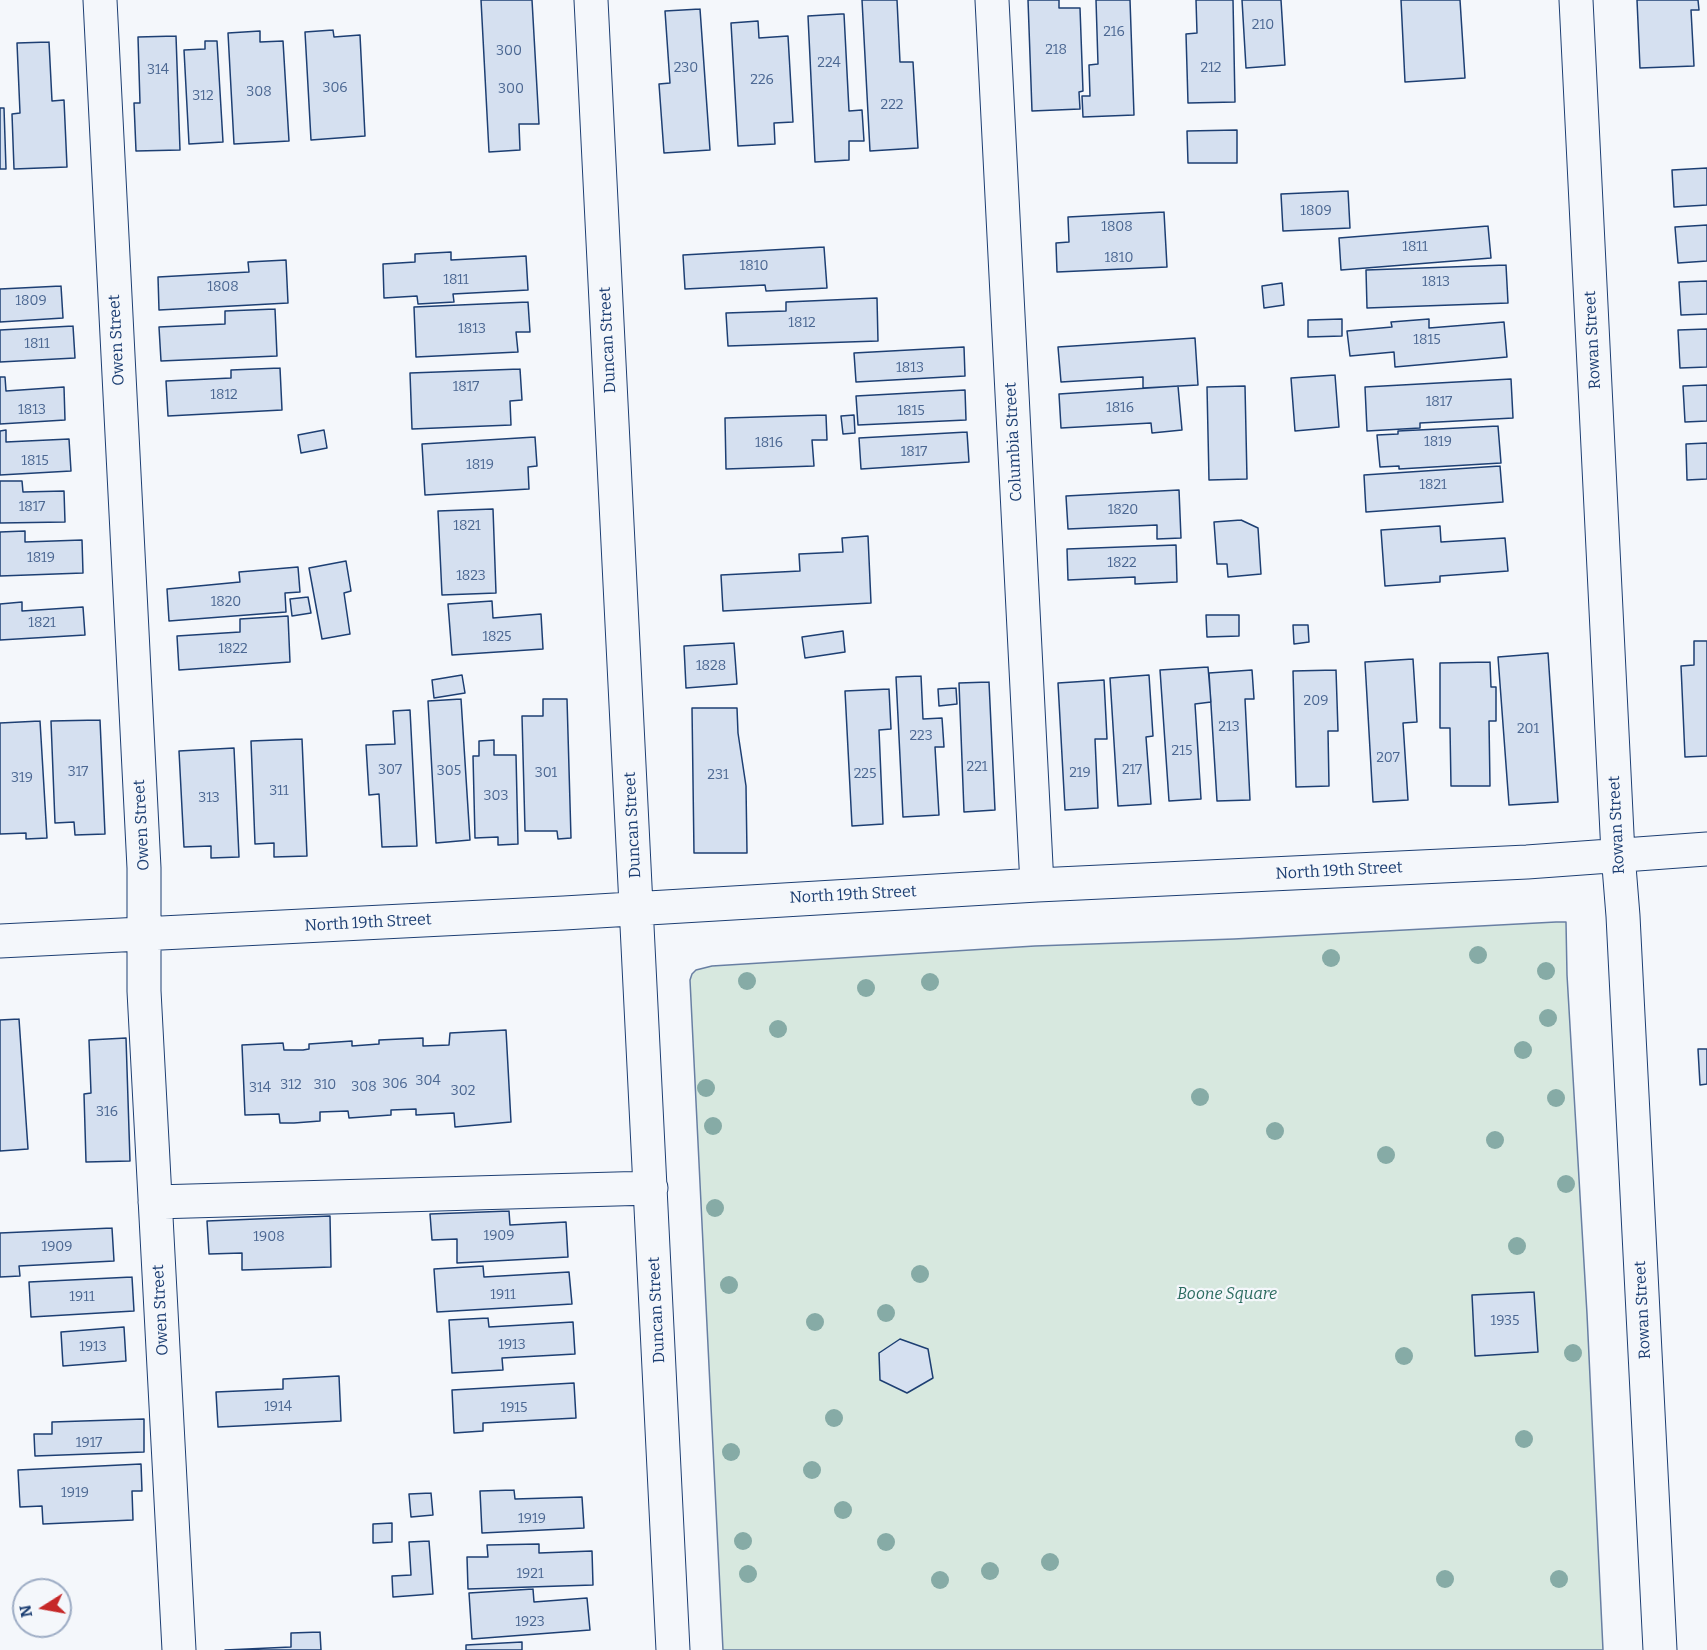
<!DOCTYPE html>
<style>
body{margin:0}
#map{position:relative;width:1707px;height:1650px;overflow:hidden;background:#f4f7fb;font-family:Bitter,serif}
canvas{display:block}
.north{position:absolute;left:12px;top:1578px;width:60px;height:60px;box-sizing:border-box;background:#f4f7fb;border:2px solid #9eadc5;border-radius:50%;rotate:259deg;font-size:16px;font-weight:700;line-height:24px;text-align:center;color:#1d3f73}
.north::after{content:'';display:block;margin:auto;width:21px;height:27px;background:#c62828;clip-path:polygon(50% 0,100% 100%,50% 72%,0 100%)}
</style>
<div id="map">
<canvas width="1707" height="1650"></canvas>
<div class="north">N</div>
</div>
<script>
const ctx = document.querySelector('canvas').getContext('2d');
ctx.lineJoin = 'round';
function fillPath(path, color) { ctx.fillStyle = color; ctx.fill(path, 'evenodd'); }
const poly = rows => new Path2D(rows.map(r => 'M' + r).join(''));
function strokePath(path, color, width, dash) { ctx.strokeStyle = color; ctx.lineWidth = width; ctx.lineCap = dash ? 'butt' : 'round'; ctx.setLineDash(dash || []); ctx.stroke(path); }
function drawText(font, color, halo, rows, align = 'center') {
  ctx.font = font + ' Bitter,serif'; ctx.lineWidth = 4.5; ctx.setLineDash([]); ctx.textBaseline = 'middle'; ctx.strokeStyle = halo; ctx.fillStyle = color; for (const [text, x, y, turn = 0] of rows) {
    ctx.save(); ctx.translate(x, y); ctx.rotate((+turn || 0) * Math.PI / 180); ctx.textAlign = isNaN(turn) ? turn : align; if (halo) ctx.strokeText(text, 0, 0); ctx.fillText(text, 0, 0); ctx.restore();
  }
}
const green = poly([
 [1556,922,1566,922,1567,975,1587,1314,1603,1650,723,1650,690,980,692,974,696,970,712,966,1035,946,1234,939,1556,922]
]);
const building = poly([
 [481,0,532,0,539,124,519,124,520,150,489,152,481,0],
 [862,0,897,0,900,62,913,62,918,148,870,151,862,0],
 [1028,0,1059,0,1059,8,1080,8,1083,91,1079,92,1080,109,1032,111,1028,0],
 [1096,0,1130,0,1134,115,1083,117,1082,96,1090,96,1089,65,1098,64,1096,0],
 [1196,0,1233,0,1235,102,1188,103,1186,34,1197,33,1196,0],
 [1242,0,1281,0,1285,65,1246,68,1242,0],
 [1401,0,1460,0,1465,78,1405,82,1401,0],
 [1637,0,1698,0,1699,10,1691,10,1694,66,1640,68,1637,0],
 [700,9,710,150,664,153,659,84,670,83,665,11,700,9],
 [841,14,844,14,849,111,862,110,864,141,849,141,849,160,815,162,808,16,841,14],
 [758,21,759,38,788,36,793,122,774,123,775,144,738,146,731,23,758,21],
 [333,30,334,37,360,35,365,136,311,140,305,32,333,30],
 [260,31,260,42,283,41,289,141,234,144,228,33,260,31],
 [176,36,180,150,136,151,134,103,140,103,138,37,176,36],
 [205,41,217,41,223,142,189,144,184,50,205,49,205,41],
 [49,42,52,101,64,100,67,167,14,169,12,114,20,113,17,43,49,42],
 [0,108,4,108,6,169,0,169,0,108],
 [1237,130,1237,163,1188,163,1187,131,1237,130],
 [1707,168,1707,205,1674,207,1672,170,1707,168],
 [1348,191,1350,228,1283,231,1281,194,1348,191],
 [1164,212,1167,267,1057,272,1056,243,1069,242,1068,217,1164,212],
 [1707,225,1707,261,1678,263,1675,227,1707,225],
 [1488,226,1491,258,1341,270,1339,238,1488,226],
 [824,247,827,288,766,291,765,285,685,289,683,255,824,247],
 [451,252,451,260,526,256,528,290,453,294,454,302,418,304,417,296,384,298,383,264,415,262,415,254,451,252],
 [286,260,288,303,159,310,158,277,249,272,248,262,286,260],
 [1506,265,1508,303,1367,308,1366,270,1506,265],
 [1707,281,1707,314,1681,315,1679,282,1707,281],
 [1282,283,1284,305,1264,308,1262,286,1282,283],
 [61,286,63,318,0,322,0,289,61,286],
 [877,298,878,341,728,346,726,313,786,311,786,302,877,298],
 [528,302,530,332,516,332,518,352,416,357,414,307,528,302],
 [275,309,277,356,161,361,159,327,225,324,225,311,275,309],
 [1342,319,1342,336,1308,337,1308,320,1342,319],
 [1429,319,1429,328,1504,322,1507,357,1395,367,1394,352,1350,356,1347,331,1392,327,1391,322,1429,319],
 [73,326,75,358,0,362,0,330,73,326],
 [1707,329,1707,367,1680,368,1678,330,1707,329],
 [1195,338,1198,385,1143,388,1143,377,1061,382,1058,347,1195,338],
 [964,347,965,376,856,382,854,353,964,347],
 [280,368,282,410,168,416,166,381,231,378,231,370,280,368],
 [520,369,522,400,510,401,511,425,412,429,410,373,520,369],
 [1335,375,1339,427,1295,431,1291,378,1335,375],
 [0,377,5,377,6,391,64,387,65,420,0,424,0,377],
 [1511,379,1513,418,1420,423,1420,428,1367,431,1365,387,1511,379],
 [1707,385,1707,421,1685,422,1683,386,1707,385],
 [1178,386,1182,430,1152,433,1151,423,1061,428,1059,394,1178,386],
 [1245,386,1247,479,1209,480,1207,387,1245,386],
 [965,390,966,420,858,425,856,396,965,390],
 [826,415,827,440,812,440,814,466,726,469,725,418,826,415],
 [854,415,855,433,843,434,841,416,854,415],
 [1498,426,1501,463,1399,469,1399,466,1380,467,1377,435,1398,434,1398,431,1498,426],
 [6,430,6,442,69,439,71,471,0,475,0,431,6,430],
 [324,430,327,448,301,453,298,435,324,430],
 [967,432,969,462,861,469,859,438,967,432],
 [535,437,537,466,528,467,529,489,425,495,422,444,535,437],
 [1707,443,1707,479,1687,480,1686,444,1707,443],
 [1500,466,1503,502,1366,512,1364,475,1500,466],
 [0,481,22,481,23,492,64,491,65,522,0,523,0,481],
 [1179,490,1181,538,1157,539,1157,525,1068,529,1066,496,1179,490],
 [493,509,496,593,442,595,438,511,493,509],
 [1241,520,1258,528,1261,574,1228,577,1227,564,1217,564,1214,522,1241,520],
 [1440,526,1441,542,1505,538,1508,571,1440,576,1440,582,1385,586,1381,530,1440,526],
 [25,531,25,542,82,540,83,573,0,576,0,532,25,531],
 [868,536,871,603,723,611,721,575,800,571,799,554,843,552,842,538,868,536],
 [1176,545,1177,582,1135,584,1135,577,1068,580,1067,549,1176,545],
 [346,561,351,591,344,593,350,634,322,639,309,568,346,561],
 [298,567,300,592,285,593,286,612,169,621,167,589,240,582,239,572,298,567],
 [308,597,311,613,292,616,290,599,308,597],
 [492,601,493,618,541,614,543,649,452,655,448,604,492,601],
 [22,602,22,611,83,607,85,635,0,640,0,604,22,602],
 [1206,615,1239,615,1239,636,1207,637,1206,615],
 [288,616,290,662,179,670,177,636,240,632,240,619,288,616],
 [1293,625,1308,625,1309,642,1294,644,1293,625],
 [843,631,845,652,805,658,802,637,843,631],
 [1694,641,1707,641,1707,756,1685,757,1681,666,1694,665,1694,641],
 [734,643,737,684,686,688,684,646,734,643],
 [1548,653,1558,802,1509,805,1498,657,1548,653],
 [1413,659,1417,722,1403,723,1408,800,1373,802,1365,662,1413,659],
 [1490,662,1491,687,1496,687,1496,721,1489,721,1490,786,1451,786,1450,728,1440,728,1440,663,1490,662],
 [1208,667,1211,702,1195,704,1201,799,1169,801,1160,670,1208,667],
 [1252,670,1254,699,1245,699,1250,800,1217,801,1209,673,1252,670],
 [1336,670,1338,731,1328,731,1329,786,1296,787,1293,671,1336,670],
 [462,675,465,693,434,698,432,680,462,675],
 [1149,675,1153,736,1146,737,1151,804,1118,806,1110,678,1149,675],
 [921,676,923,719,942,718,944,747,935,747,939,815,903,817,896,677,921,676],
 [1104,680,1107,739,1095,739,1098,808,1065,810,1058,683,1104,680],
 [989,682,995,810,964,812,959,683,989,682],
 [956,688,957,704,939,706,938,689,956,688],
 [889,689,891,729,879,730,883,824,852,826,845,691,889,689],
 [461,699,470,840,436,843,428,701,461,699],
 [543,699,567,699,571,838,558,839,557,831,525,831,522,716,543,716,543,699],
 [692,708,737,708,738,733,746,786,747,853,694,853,692,708],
 [410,710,417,846,382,847,379,794,369,795,366,745,395,744,393,711,410,710],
 [100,720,105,834,75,835,74,822,55,823,51,721,100,720],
 [40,721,47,838,26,839,26,833,0,834,0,723,40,721],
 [302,739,307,856,274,857,274,843,255,844,251,741,302,739],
 [494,740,494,755,516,755,518,844,498,845,498,837,475,838,473,756,479,756,479,741,494,740],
 [234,748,239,857,211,858,211,846,184,847,179,751,234,748],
 [19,1019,28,1149,0,1151,0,1020,19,1019],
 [506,1030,511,1122,455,1127,454,1113,416,1115,416,1109,391,1110,391,1115,349,1118,348,1111,320,1112,320,1121,294,1123,280,1123,279,1114,245,1115,242,1045,283,1043,284,1050,303,1050,309,1049,309,1044,352,1041,352,1046,379,1044,379,1040,423,1038,423,1046,449,1045,450,1033,506,1030],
 [126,1038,130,1161,86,1162,84,1094,91,1093,89,1040,126,1038],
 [1698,1049,1707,1049,1707,1084,1700,1085,1698,1049],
 [509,1211,510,1225,566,1222,568,1257,457,1263,457,1239,432,1240,430,1214,509,1211],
 [330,1216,331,1267,242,1270,242,1253,209,1254,207,1221,330,1216],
 [112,1228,114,1261,19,1266,20,1276,0,1277,0,1233,112,1228],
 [483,1266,484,1277,569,1272,572,1304,437,1312,434,1269,483,1266],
 [132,1277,134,1311,31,1317,29,1282,132,1277],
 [1534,1292,1538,1352,1475,1356,1472,1295,1534,1292],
 [488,1318,489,1327,573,1322,575,1354,502,1358,503,1370,452,1373,449,1320,488,1318],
 [124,1327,126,1361,63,1366,61,1332,124,1327],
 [900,1339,928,1349,933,1378,907,1393,880,1380,879,1353,900,1339],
 [339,1376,341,1421,218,1427,216,1392,283,1389,283,1379,339,1376],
 [574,1383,576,1418,483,1423,483,1431,454,1433,452,1390,574,1383],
 [144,1419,144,1452,35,1456,34,1434,52,1434,52,1422,144,1419],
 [141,1464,142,1491,132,1491,133,1520,43,1524,42,1506,20,1507,18,1470,141,1464],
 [514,1490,515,1499,582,1497,584,1528,482,1533,480,1491,514,1490],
 [431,1493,433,1515,411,1517,409,1494,431,1493],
 [392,1523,392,1542,373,1543,373,1524,392,1523],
 [429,1541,433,1594,393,1597,392,1576,411,1575,409,1542,429,1541],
 [539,1544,539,1553,592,1551,593,1585,468,1589,467,1557,488,1557,487,1545,539,1544],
 [533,1589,534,1602,587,1598,590,1630,472,1639,469,1593,533,1589],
 [320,1632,321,1650,225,1650,291,1647,291,1633,320,1632],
 [522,1642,522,1650,466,1650,466,1645,522,1642]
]);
const minor = poly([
 [100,0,144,868,144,991,179,1650],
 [591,0,673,1650],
 [992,0,1037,885],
 [1576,0,1618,854,1623,916,1660,1650],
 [0,941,564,913,1037,885,1527,862,1707,849],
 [155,1202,651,1188]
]);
const trees = [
 [1478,955],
 [1331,958],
 [1546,971],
 [747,981],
 [930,982],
 [866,988],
 [1548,1018],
 [778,1029],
 [1523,1050],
 [706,1088],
 [1200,1097],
 [1556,1098],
 [713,1126],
 [1275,1131],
 [1495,1140],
 [1386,1155],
 [1566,1184],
 [715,1208],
 [1517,1246],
 [920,1274],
 [729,1285],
 [886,1313],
 [815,1322],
 [1573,1353],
 [1404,1356],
 [834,1418],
 [1524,1439],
 [731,1452],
 [812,1470],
 [843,1510],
 [743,1541],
 [886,1542],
 [1050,1562],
 [990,1571],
 [748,1574],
 [1445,1579],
 [1559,1579],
 [940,1580]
];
const numberNames = [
 ["210",1263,25],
 ["216",1114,32],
 ["218",1056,50],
 ["300",509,51],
 ["224",829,63],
 ["230",686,68],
 ["212",1211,68],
 ["314",158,70],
 ["226",762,80],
 ["306",335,88],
 ["300",511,89],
 ["308",259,92],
 ["312",203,96],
 ["222",892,105],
 ["1809",1316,211],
 ["1808",1117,227],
 ["1811",1415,247],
 ["1810",1119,258],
 ["1810",754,266],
 ["1811",456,280],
 ["1813",1436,282],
 ["1808",223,287],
 ["1809",31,301],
 ["1812",802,323],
 ["1813",472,329],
 ["1815",1427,340],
 ["1811",37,344],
 ["1813",910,368],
 ["1817",466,387],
 ["1812",224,395],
 ["1817",1439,402],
 ["1816",1120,408],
 ["1813",32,410],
 ["1815",911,411],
 ["1819",1438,442],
 ["1816",769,443],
 ["1817",914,452],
 ["1815",35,461],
 ["1819",480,465],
 ["1821",1433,485],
 ["1817",32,507],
 ["1820",1123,510],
 ["1821",467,526],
 ["1819",41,558],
 ["1822",1122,563],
 ["1823",471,576],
 ["1820",226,602],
 ["1821",42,623],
 ["1825",497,637],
 ["1822",233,649],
 ["1828",711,666],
 ["209",1316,701],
 ["213",1229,727],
 ["201",1528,729],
 ["223",921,736],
 ["215",1182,751],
 ["207",1388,758],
 ["221",977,767],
 ["307",390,770],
 ["217",1132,770],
 ["305",449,771],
 ["317",78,772],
 ["301",546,773],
 ["219",1080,773],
 ["225",865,774],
 ["231",718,775],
 ["319",22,778],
 ["311",279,791],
 ["303",496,796],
 ["313",209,798],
 ["304",428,1081],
 ["306",395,1084],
 ["312",291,1085],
 ["310",325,1085],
 ["308",364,1087],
 ["314",260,1088],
 ["302",463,1091],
 ["316",107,1112],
 ["1909",499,1236],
 ["1908",269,1237],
 ["1909",57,1247],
 ["1911",503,1295],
 ["1911",82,1297],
 ["1935",1505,1321],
 ["1913",512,1345],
 ["1913",93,1347],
 ["1914",278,1407],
 ["1915",514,1408],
 ["1917",89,1443],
 ["1919",75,1493],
 ["1919",532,1519],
 ["1921",530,1574],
 ["1923",530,1622]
];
const streetNames = [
 ["Owen Street",117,340,-93],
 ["Duncan Street",608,340,-93],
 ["Rowan Street",1593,340,-93],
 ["Columbia Street",1014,442,-93],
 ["Owen Street",142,825,-93],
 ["Duncan Street",633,825,-93],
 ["Rowan Street",1617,825,-93],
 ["North 19th Street",1339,871,-3],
 ["North 19th Street",853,895,-3],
 ["North 19th Street",368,923,-3],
 ["Owen Street",161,1310,-93],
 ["Duncan Street",657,1310,-93],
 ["Rowan Street",1643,1310,-93]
];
const parkNames = [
 ["Boone Square",1227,1295]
];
fillPath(green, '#d7e8df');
strokePath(green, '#687fa3', 1.5);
fillPath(building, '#d5e0f0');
strokePath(building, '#1d3f73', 1.5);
strokePath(minor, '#1d3f73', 35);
strokePath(minor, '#f4f7fb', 33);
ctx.fillStyle = '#86aba6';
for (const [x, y] of trees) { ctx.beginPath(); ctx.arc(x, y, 9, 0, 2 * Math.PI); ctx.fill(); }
drawText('14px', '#4b6792', null, numberNames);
drawText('16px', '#1d3f73', '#f4f7fb', streetNames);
drawText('italic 16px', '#2c6c60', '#f4f7fb', parkNames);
</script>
